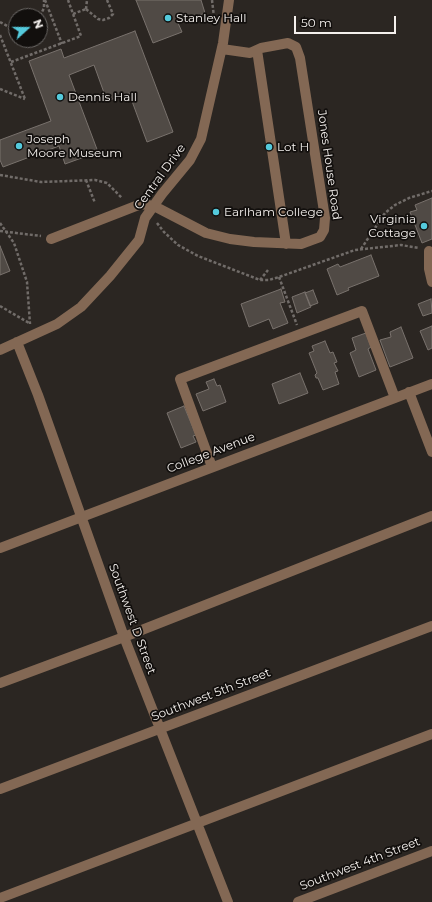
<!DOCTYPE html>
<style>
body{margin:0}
#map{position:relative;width:432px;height:902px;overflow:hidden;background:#2b2622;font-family:Montserrat,sans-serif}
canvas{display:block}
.north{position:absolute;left:8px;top:8px;width:40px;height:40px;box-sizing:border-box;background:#120f0d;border:1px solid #6c6967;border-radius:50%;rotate:69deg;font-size:11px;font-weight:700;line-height:16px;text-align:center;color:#f4f0ed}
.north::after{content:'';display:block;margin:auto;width:14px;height:18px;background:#54cadc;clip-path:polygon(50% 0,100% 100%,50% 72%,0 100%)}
.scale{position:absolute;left:294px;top:16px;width:102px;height:18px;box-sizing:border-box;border:2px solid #f4f0ed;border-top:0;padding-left:5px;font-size:12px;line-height:14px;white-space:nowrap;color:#f4f0ed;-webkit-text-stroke:3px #120f0d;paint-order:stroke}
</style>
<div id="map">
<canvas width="432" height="902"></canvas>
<div class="north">N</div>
<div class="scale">50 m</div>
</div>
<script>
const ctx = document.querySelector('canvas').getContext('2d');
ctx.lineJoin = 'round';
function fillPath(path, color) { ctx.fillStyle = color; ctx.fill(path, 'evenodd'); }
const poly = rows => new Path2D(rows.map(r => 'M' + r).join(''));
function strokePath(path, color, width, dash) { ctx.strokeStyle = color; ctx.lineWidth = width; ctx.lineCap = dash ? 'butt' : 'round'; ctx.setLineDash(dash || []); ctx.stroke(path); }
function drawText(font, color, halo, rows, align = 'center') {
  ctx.font = font + ' Montserrat,sans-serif'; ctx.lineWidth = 3.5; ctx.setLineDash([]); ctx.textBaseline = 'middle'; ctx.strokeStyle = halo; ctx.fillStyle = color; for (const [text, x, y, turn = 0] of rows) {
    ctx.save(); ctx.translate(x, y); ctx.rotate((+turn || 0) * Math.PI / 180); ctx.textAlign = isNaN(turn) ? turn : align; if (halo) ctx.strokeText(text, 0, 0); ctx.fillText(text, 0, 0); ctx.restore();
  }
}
const building = poly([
 [136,0,201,0,205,13,178,23,182,32,153,43,136,0],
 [135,31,173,132,147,142,129,93,107,101,94,65,69,75,98,152,65,164,59,146,3,167,0,160,0,140,51,121,29,61,61,49,64,58,135,31],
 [432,198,432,239,422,243,410,212,417,210,415,205,432,198],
 [0,246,10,271,0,275,0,246],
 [371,255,379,276,348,288,349,290,337,295,327,269,338,264,340,267,371,255],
 [281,289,285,302,280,303,288,323,273,329,269,319,249,327,241,304,281,289],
 [313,290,318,303,310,306,305,293,313,290],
 [305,292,311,307,297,313,292,297,305,292],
 [431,299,432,313,423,316,418,304,431,299],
 [432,326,432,348,428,350,420,331,432,326],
 [401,327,413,358,390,367,380,340,391,337,390,332,401,327],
 [366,333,371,347,368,349,376,370,359,377,350,353,356,350,352,338,366,333],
 [325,341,330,353,333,352,337,362,334,363,338,371,335,372,339,384,323,390,318,378,316,378,315,375,317,373,309,353,314,351,312,346,325,341],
 [300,373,308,393,279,404,272,384,300,373],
 [214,379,217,386,220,385,226,402,203,411,196,394,209,389,206,382,214,379],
 [184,406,196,435,193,436,196,442,181,448,167,413,184,406]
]);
const path = poly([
 [45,0,62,44],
 [212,0,214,17],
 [86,9,98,19,103,20,109,18,113,14,107,0],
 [86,9,87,0],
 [73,14,86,9],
 [40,16,44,8,44,0],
 [0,22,9,27,16,30],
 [0,35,25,99],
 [11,62,81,36,68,0],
 [0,89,25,99],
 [0,175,41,182,95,180,107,183,122,198],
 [86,180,95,203],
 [0,223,14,243,27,282,30,324],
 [157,223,164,232,178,245,198,256,260,280,269,280,279,277,355,250,401,245,419,248],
 [0,231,41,236],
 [361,249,385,213,395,205,409,198,432,191],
 [279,277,297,325],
 [260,280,268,270],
 [0,306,29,323]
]);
const minor = poly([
 [257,50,286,244],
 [51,239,141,204,154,206,206,233,230,239,254,242,301,244,320,237,324,230,325,218,300,58,296,47,288,43,261,48,250,53,222,49],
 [429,251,429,269,432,282],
 [17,342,38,395,124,637,228,902],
 [0,350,57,324,81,307,110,276,139,240,145,218,162,194,190,160,201,139,223,43,229,0],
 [409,392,432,452],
 [212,467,180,379,362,311,395,398],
 [0,548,432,384],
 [0,683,124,637,432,516],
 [0,789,432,626],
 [0,898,432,734],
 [298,902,432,851]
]);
const markers = [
 [168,18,4,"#54cadc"],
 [60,97,4,"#54cadc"],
 [19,146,4,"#54cadc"],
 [269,147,4,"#54cadc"],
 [216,212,4,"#54cadc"],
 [424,226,4,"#54cadc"]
];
const poiNames = [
 ["Stanley Hall",176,18],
 ["Dennis Hall",68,97],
 ["Joseph",27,139],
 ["Moore Museum",27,153],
 ["Lot H",277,147],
 ["Earlham College",224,212],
 ["Virginia",416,219,"right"],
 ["Cottage",416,233,"right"]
];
const streetNames = [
 ["Jones House Road",329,165,82],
 ["Central Drive",160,177,-54],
 ["College Avenue",211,453,-21],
 ["Southwest D Street",132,619,70],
 ["Southwest 5th Street",211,695,-21],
 ["Southwest 4th Street",360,864,-21]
];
fillPath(building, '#504a45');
strokePath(building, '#79726d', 1);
strokePath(path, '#716c69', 2.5, [3, 2]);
strokePath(minor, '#836854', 10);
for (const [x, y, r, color] of markers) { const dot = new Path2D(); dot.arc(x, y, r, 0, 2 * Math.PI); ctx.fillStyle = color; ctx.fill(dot); strokePath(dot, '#120f0d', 1.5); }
drawText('12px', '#f4f0ed', '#120f0d', poiNames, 'left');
drawText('12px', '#f4f0ed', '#120f0d', streetNames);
</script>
